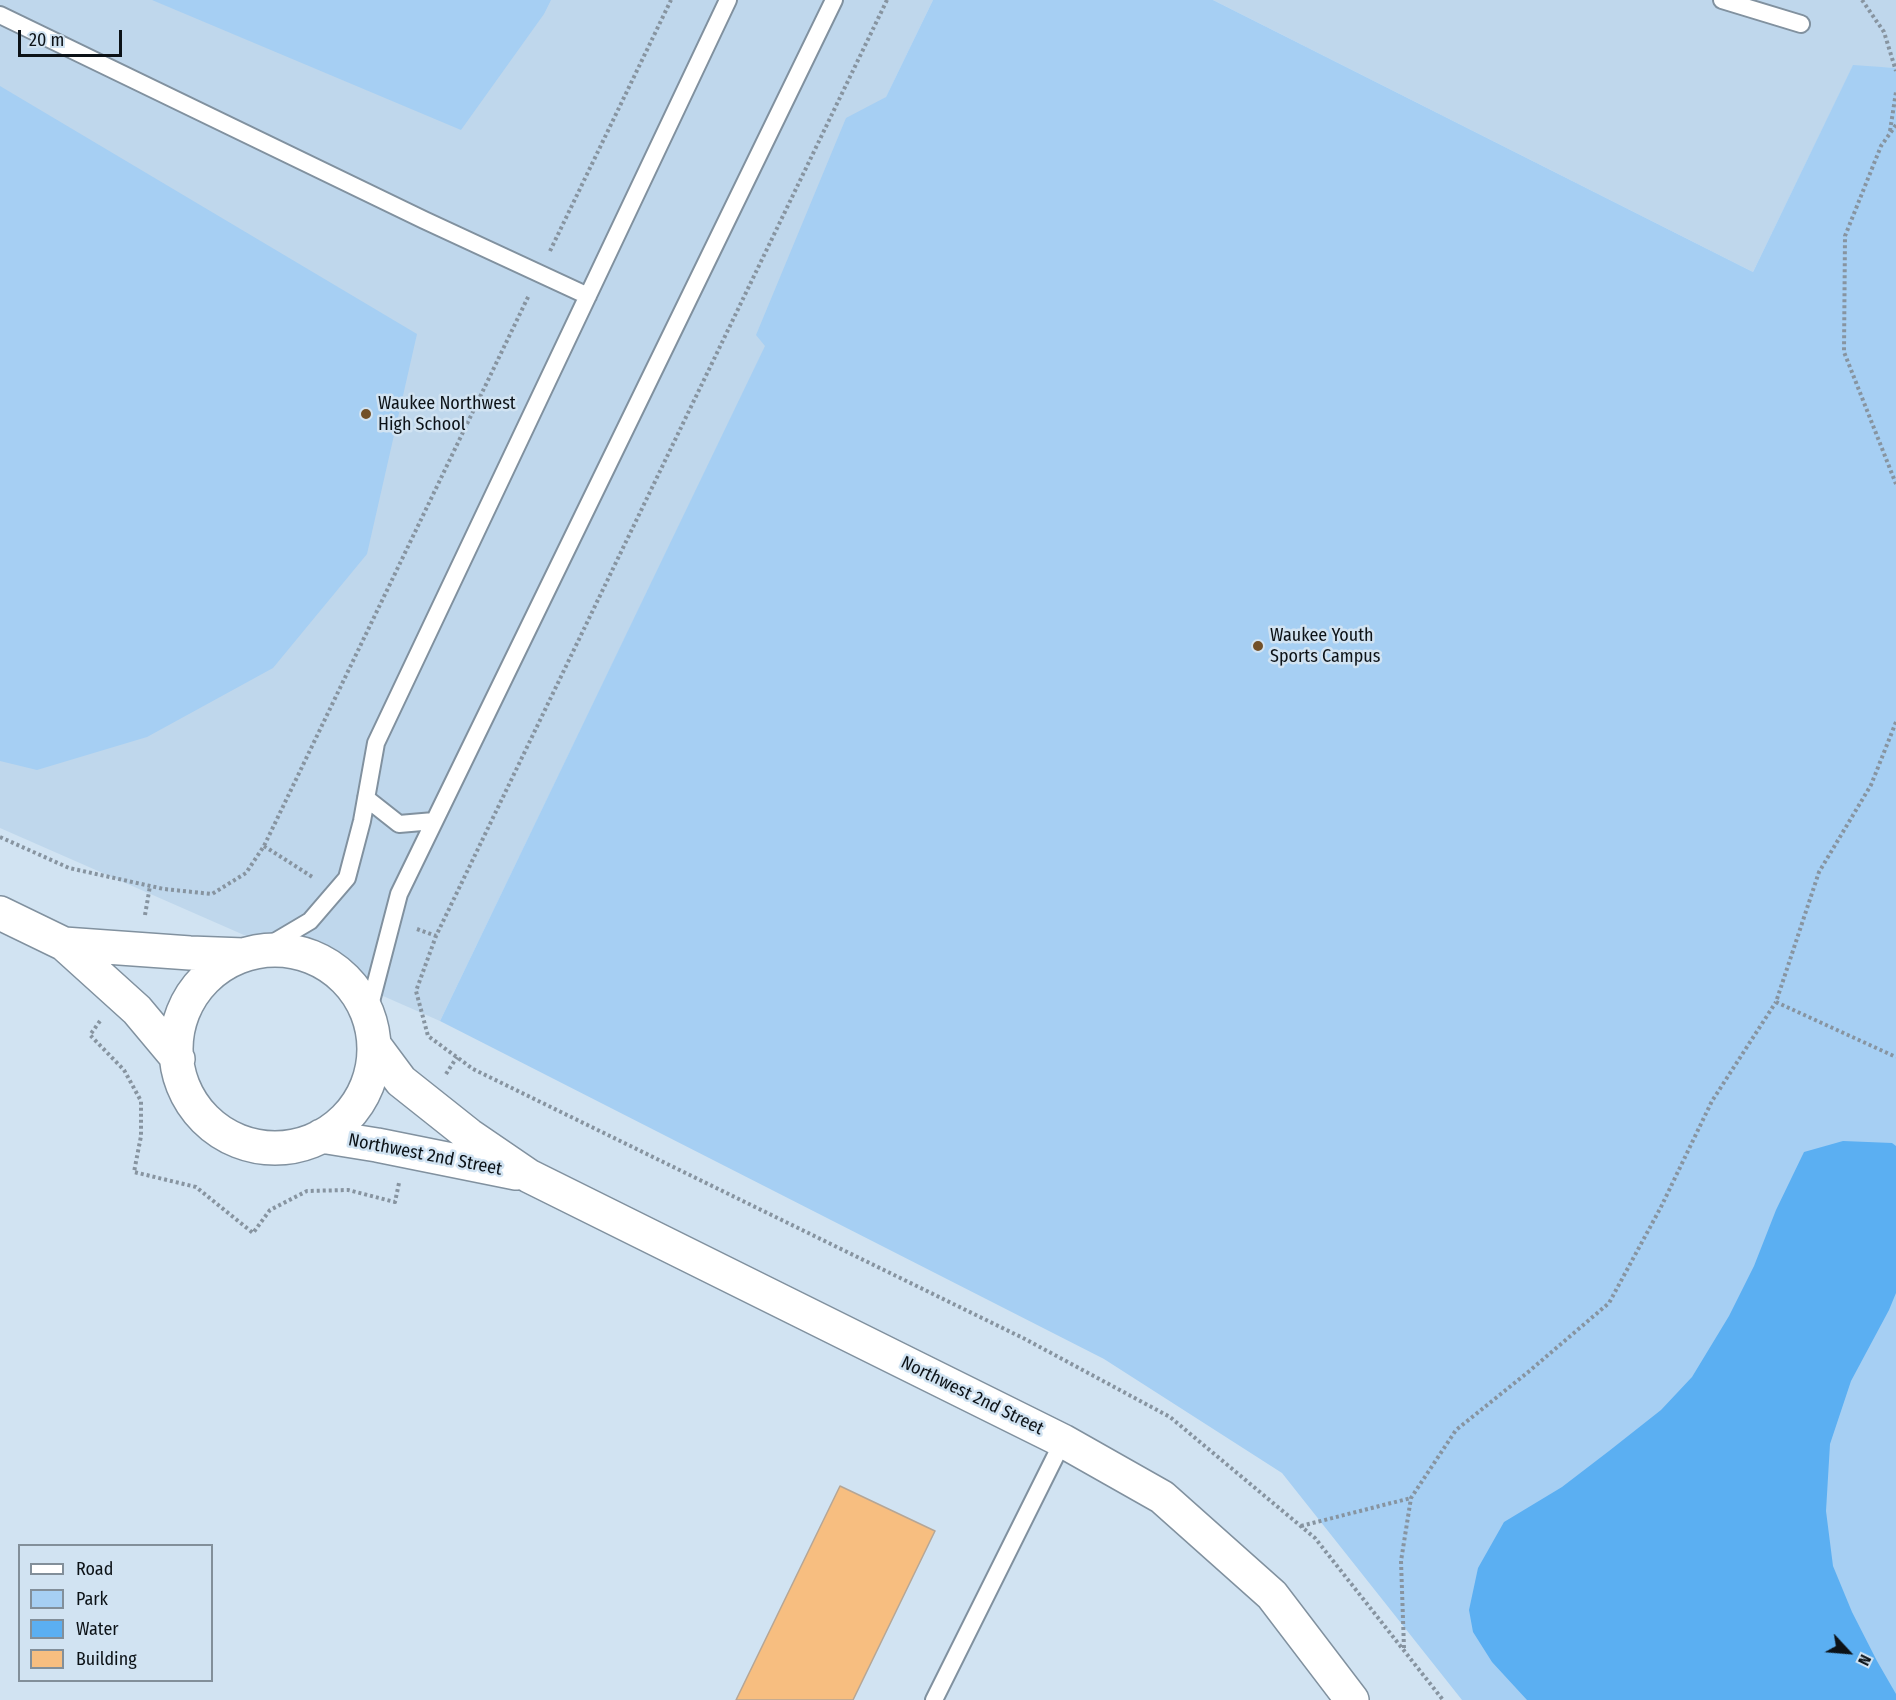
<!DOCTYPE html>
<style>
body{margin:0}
#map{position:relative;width:1896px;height:1700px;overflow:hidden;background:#d1e3f2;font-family:"Fira Sans Condensed",sans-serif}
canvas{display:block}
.legend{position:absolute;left:18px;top:1544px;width:195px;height:138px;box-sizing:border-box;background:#d1e3f2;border:2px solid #828f9a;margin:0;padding:8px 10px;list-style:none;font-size:18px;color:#0c1217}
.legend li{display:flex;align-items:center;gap:12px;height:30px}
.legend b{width:30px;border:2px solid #828f9a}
.north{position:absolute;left:1818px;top:1622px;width:60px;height:60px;-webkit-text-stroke:4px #d1e3f2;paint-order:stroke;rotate:116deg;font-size:16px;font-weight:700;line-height:24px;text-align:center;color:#0c1217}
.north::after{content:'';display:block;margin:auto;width:21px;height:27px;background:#0c1217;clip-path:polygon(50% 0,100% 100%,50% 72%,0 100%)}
.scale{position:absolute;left:18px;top:30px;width:104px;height:27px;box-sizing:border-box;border:3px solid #0c1217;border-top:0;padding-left:8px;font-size:18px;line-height:21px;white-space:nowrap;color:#0c1217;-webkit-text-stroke:4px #d1e3f2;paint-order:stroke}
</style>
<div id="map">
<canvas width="1896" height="1700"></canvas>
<ul class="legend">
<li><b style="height:8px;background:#fff"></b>Road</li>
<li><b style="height:16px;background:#a6cff3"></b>Park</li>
<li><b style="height:16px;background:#5baff2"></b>Water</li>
<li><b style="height:16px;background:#f7be80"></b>Building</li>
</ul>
<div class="north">N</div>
<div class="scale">20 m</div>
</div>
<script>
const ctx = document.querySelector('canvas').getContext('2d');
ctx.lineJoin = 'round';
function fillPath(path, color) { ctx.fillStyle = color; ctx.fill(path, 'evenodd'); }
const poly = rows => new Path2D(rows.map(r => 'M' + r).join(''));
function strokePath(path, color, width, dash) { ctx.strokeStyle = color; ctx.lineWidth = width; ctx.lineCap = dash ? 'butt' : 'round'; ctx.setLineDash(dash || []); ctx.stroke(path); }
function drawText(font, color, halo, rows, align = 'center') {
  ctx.font = font + ' "Fira Sans Condensed",sans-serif'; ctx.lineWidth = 5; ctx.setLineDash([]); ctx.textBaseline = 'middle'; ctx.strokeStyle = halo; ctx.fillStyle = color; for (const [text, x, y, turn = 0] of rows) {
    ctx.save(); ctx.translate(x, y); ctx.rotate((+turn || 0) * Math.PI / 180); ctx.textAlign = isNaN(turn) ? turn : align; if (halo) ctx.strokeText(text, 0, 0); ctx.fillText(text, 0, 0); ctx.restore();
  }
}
const built = poly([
 [0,0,933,0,440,1021,0,828],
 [1213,0,1896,0,1896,68,1853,66,1753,272]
]);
const green = poly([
 [152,0,551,0,544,14,461,130],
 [933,0,1213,0,1753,272,1853,65,1896,68,1896,1700,1462,1700,1282,1473,1104,1359,440,1021,765,346,756,335,846,118,886,97],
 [0,86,417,334,367,554,273,668,147,737,37,770,0,761]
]);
const water = poly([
 [1843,1141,1892,1143,1896,1146,1896,1293,1889,1310,1851,1381,1830,1444,1826,1511,1833,1566,1852,1612,1877,1661,1896,1694,1896,1700,1527,1700,1492,1662,1473,1632,1469,1610,1478,1568,1504,1522,1562,1487,1609,1451,1661,1410,1692,1377,1729,1316,1754,1266,1776,1210,1804,1152]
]);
const building = poly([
 [840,1486,935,1531,853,1700,736,1700,840,1486]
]);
const path = poly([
 [887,0,436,936,416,991,428,1036,473,1069,1025,1339,1170,1417,1315,1538,1443,1700],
 [1862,0,1884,32,1896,71],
 [1896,125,1881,146,1845,236,1844,352,1896,484],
 [1890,131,1896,92],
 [550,251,671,0],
 [1896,722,1871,785,1819,872,1776,1002,1896,1057],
 [0,837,69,868,164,889,212,894,246,873,264,846,529,295],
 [264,846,314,878],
 [145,915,150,886],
 [417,929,436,936],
 [100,1021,90,1035,124,1070,141,1101,141,1136,134,1172,196,1187,253,1233,270,1210,307,1191,348,1190,395,1202,399,1183],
 [446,1074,457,1057],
 [1301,1526,1411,1498],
 [1404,1648,1401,1561,1411,1498,1456,1430,1527,1373,1609,1303,1661,1207,1712,1101,1776,1002]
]);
const lane = poly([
 [1722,0,1801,24],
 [0,15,424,220,588,296],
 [366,798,399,824,434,821],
 [261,950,310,921,347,878,362,821,376,743,728,0],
 [368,1013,399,894,834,0],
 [934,1700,1063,1441]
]);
const secondary = poly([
 [0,913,64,944,137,1010,178,1059],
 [64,944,190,953,244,955],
 '176 1049a99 99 0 1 1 198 0a99 99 0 1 1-198 0Z',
 [375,1046,401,1081,469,1135,529,1176,1063,1441,1162,1497,1272,1595,1352,1700],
 [321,1136,377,1145,516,1173]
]);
const markers = [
 [366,414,6,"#725028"],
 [1258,646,6,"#725028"]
];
const poiNames = [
 ["Waukee Northwest",378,404],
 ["High School",378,425],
 ["Waukee Youth",1270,636],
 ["Sports Campus",1270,657]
];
const streetNames = [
 ["Northwest 2nd Street",425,1155,11],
 ["Northwest 2nd Street",972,1396,26]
];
fillPath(built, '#bfd7ec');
fillPath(green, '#a6cff3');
fillPath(water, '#5baff2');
fillPath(building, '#f7be80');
strokePath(building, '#b5a696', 1.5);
strokePath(lane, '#81919f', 20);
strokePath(secondary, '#81919f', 36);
strokePath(path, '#8794a0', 4, [3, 3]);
strokePath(lane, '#fff', 16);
strokePath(secondary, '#fff', 33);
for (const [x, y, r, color] of markers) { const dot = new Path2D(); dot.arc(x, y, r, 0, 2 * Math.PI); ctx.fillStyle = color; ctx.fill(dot); strokePath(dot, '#d1e3f2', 2); }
drawText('18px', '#0c1217', '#d1e3f2', poiNames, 'left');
drawText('18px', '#0c1217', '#d1e3f2', streetNames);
</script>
